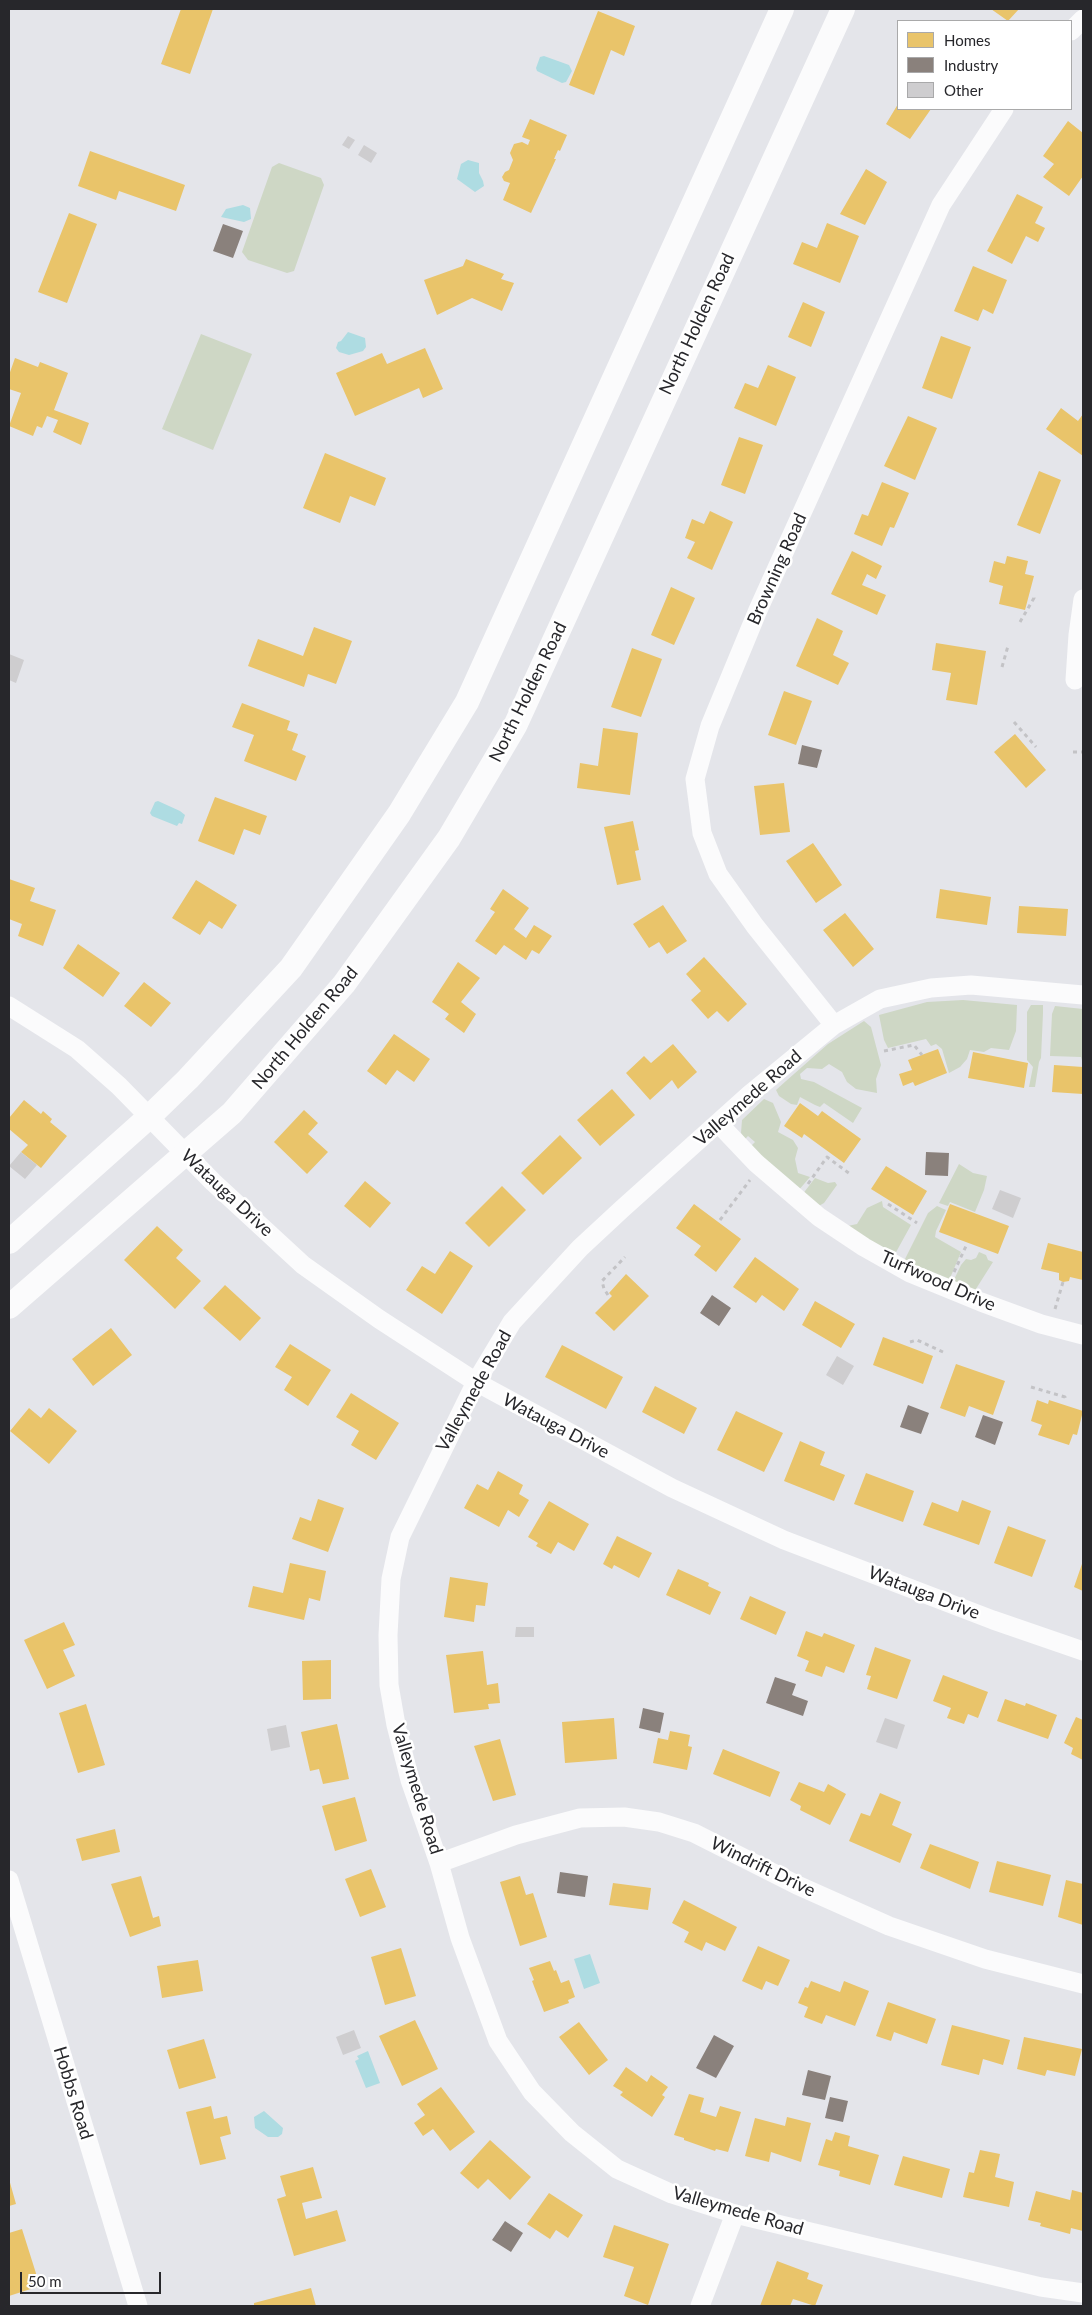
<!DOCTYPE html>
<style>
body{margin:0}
#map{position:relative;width:1092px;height:2315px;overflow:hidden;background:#e4e5ea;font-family:Lato,sans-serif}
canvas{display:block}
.frame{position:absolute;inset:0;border:10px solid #27272b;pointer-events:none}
.legend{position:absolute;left:897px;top:20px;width:175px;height:90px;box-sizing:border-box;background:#fff;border:1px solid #a9a9aa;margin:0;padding:6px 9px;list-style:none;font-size:15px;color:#27272b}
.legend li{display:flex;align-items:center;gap:10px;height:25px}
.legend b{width:25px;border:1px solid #a9a9aa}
.scale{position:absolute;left:20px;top:2272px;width:141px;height:22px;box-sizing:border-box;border:2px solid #27272b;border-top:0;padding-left:6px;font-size:15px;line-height:18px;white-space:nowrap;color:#27272b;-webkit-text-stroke:4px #fff;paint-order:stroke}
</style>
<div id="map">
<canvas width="1092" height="2315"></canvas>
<div class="frame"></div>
<ul class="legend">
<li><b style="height:14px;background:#e9c46a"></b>Homes</li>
<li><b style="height:14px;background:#8a817c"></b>Industry</li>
<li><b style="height:14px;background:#cecdcf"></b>Other</li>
</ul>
<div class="scale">50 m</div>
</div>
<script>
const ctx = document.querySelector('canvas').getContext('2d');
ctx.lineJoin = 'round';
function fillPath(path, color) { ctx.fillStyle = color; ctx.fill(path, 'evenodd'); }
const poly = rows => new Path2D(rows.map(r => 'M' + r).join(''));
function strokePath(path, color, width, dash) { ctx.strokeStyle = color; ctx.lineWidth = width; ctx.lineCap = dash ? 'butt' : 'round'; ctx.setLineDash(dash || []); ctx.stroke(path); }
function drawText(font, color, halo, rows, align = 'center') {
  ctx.font = font + ' Lato,sans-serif'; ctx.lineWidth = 5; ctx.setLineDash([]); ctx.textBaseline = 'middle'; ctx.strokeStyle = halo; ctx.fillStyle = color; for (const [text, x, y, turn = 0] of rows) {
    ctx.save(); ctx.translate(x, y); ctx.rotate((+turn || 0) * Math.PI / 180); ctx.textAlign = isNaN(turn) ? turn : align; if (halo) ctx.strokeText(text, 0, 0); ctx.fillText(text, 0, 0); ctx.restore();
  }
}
const green = poly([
 [279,163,321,178,324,185,294,271,287,273,248,260,242,252,272,167],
 [201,334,252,354,213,450,162,429],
 [963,1000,1017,1005,1016,1031,1009,1050,991,1048,984,1052,970,1050,967,1059,960,1067,949,1073,942,1049,936,1044,931,1046,926,1039,888,1048,884,1040,879,1015,927,1002],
 [1031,1005,1043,1005,1043,1013,1041,1058,1039,1062,1035,1087,1029,1087,1033,1067,1027,1060,1027,1012],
 [1055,1006,1083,1009,1083,1064,1081,1057,1050,1056,1052,1014],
 [864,1021,871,1027,881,1065,876,1079,877,1093,856,1089,847,1082,842,1072,829,1064,822,1069,807,1068,800,1074,801,1079,814,1082,862,1108,853,1123,824,1103,820,1107,815,1105,800,1097,797,1105,791,1104,779,1096,776,1090,786,1081,828,1044],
 [764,1099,773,1103,781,1122,778,1132,793,1140,798,1148,795,1159,798,1173,810,1177,798,1191,751,1146,755,1142,748,1136,745,1139,741,1133,742,1120],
 [959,1164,973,1173,987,1176,984,1190,975,1212,950,1202,948,1206,939,1203],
 [815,1178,828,1183,835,1182,837,1185,824,1203,817,1207,802,1195],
 [882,1201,883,1207,911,1225,895,1254,843,1227,857,1224,867,1208],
 [937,1206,946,1210,936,1231,935,1237,961,1252,948,1283,903,1263,928,1213],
 [979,1252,986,1255,988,1260,993,1262,974,1292,952,1284,961,1265,966,1259,971,1260,976,1258]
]);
const water = poly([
 [544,56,569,65,572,71,566,82,562,83,537,71,536,68,540,57],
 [468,160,479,163,479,173,483,181,484,186,475,192,457,179,461,164],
 [243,205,250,208,251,219,244,222,221,217,226,209],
 [348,332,365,338,366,347,363,351,349,355,339,352,336,348,338,342,341,341],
 [158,801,180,811,185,815,182,824,179,823,177,826,152,816,150,813,155,802],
 [590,1954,600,1983,584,1989,574,1959],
 [368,2051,380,2083,366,2088,355,2061,359,2059,357,2056],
 [264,2111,283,2128,282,2134,278,2137,268,2137,255,2128,254,2117]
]);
const homes = poly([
 [181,9,213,9,190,74,161,64],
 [991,9,1019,9,1008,21],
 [598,11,635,26,624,56,611,50,594,95,569,85],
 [898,104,898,109,931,109,910,139,886,124],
 [530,119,567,135,560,151,558,150,554,159,556,159,531,213,503,200,510,183,504,181,502,177,505,172,509,170,513,160,510,153,514,144,522,142,528,145,530,140,522,137],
 [1068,121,1083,133,1083,176,1069,196,1043,177,1054,164,1043,156],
 [90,151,185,185,176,211,119,191,116,200,78,186],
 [866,169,887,182,865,225,840,214],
 [1017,194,1043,207,1035,223,1045,228,1038,242,1026,236,1012,264,987,251],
 [69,213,97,224,67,303,38,292],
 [827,223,859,236,840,283,793,264,802,242,817,248],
 [466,259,504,274,501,279,514,283,502,311,472,298,437,315,424,280,463,266],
 [973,266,1007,280,993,314,983,309,978,321,954,311],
 [803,302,825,312,811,347,788,337],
 [941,336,971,347,952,399,922,388],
 [425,348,443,389,423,398,419,388,355,416,336,373,382,353,387,364],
 [15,358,38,367,40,362,68,373,54,410,89,423,81,445,53,432,58,420,47,416,42,428,37,426,33,436,9,426,21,393,9,389,9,375],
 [768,365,796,377,776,426,734,408,745,383,758,388],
 [1061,408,1078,421,1083,414,1083,456,1046,429],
 [908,416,937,428,915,480,884,466],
 [739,437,763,445,745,494,721,485],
 [325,453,386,478,375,506,350,496,340,523,303,508],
 [1039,471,1061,480,1040,534,1017,525],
 [882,482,909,493,894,528,890,527,882,546,854,534,862,514,868,516],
 [710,511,733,522,712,570,687,558,695,542,685,538,692,519,704,524],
 [852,551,882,566,876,579,867,574,862,585,886,595,877,615,831,594],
 [1007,556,1028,561,1025,574,1034,576,1025,610,999,604,1003,586,989,582,994,561,1005,564],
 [671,587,695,598,674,645,651,635],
 [817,618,843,631,833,655,849,663,838,685,796,666],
 [314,627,352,641,336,684,308,674,304,687,248,666,258,639,303,656],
 [936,643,986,651,977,705,946,700,951,673,932,670],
 [632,648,662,659,641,717,611,707],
 [784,691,812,701,796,745,768,735],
 [242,703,290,721,287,730,298,734,292,750,306,756,296,781,244,761,254,735,232,727],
 [603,728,638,733,630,795,577,788,580,763,598,766],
 [1015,734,1046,770,1026,788,994,752],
 [784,783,790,832,760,835,754,786],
 [215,797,267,816,260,835,244,829,234,855,198,841],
 [633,821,639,850,635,851,641,880,617,885,604,827],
 [813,843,842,885,816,903,786,861],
 [9,879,35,888,30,901,56,910,43,946,18,936,22,924,9,919],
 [196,880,237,905,222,929,209,921,200,935,172,918],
 [503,889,529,908,514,929,526,938,534,925,552,936,539,954,532,950,526,960,504,945,496,955,475,941,495,912,490,909],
 [940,889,991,897,987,925,936,918],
 [663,905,687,941,667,954,659,942,649,948,633,924],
 [1019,906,1068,909,1066,936,1017,933],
 [845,913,874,949,853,967,823,930],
 [78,944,120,973,103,997,63,968],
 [704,957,747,1004,728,1022,717,1011,708,1019,691,1000,701,991,686,974],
 [458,962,480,978,461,1002,476,1014,464,1033,445,1019,449,1014,432,1002],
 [144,982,171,1003,151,1027,124,1006],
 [394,1034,430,1059,414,1082,397,1070,386,1085,367,1071],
 [673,1044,697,1072,678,1089,672,1080,650,1100,626,1073,644,1056,651,1063],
 [938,1049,947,1073,915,1086,913,1082,903,1086,899,1074,912,1070,908,1060],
 [973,1052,1028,1063,1024,1088,968,1078],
 [1054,1065,1083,1067,1083,1094,1052,1092],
 [612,1089,635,1115,600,1146,577,1120],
 [24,1100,41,1114,43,1111,52,1119,50,1122,67,1136,41,1168,21,1152,28,1145,9,1129,9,1118],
 [800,1103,818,1116,822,1111,861,1139,844,1163,804,1134,802,1138,784,1126],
 [304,1110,318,1123,308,1134,328,1152,307,1174,274,1142],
 [560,1135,582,1158,543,1195,521,1173],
 [886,1166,927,1191,913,1215,871,1189],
 [365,1181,391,1203,370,1228,344,1206],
 [502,1186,526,1210,489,1247,465,1223],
 [694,1204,741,1239,716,1272,694,1255,701,1246,676,1228],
 [950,1204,1009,1226,998,1254,939,1232],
 [157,1226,183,1250,176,1258,201,1281,175,1309,124,1260],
 [1048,1243,1083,1252,1083,1280,1070,1277,1069,1281,1063,1282,1059,1280,1059,1273,1041,1269],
 [450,1251,473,1266,442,1314,406,1290,422,1266,435,1274],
 [755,1257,799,1289,784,1311,762,1295,756,1303,733,1287],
 [626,1274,649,1296,614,1331,595,1313,612,1296,609,1293],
 [225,1285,261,1318,240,1341,203,1308],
 [815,1301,855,1324,841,1348,802,1325],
 [111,1328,132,1355,93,1386,72,1359],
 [883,1337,933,1356,923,1384,873,1365],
 [290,1344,331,1370,308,1406,284,1390,292,1377,275,1367],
 [562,1345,623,1377,606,1409,545,1377],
 [956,1364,1005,1381,993,1415,969,1406,965,1417,940,1408],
 [655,1386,697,1408,684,1434,642,1412],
 [351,1393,399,1423,376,1460,351,1445,359,1431,336,1417],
 [1037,1400,1048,1404,1049,1400,1083,1411,1077,1435,1073,1434,1069,1445,1038,1435,1042,1425,1031,1421],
 [29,1408,41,1418,49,1408,77,1431,49,1464,10,1431],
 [736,1411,783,1433,764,1472,717,1450],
 [800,1441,825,1452,820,1465,845,1475,834,1501,784,1481],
 [498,1471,523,1485,519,1494,529,1500,519,1517,508,1510,499,1527,464,1508,477,1484,488,1490],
 [866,1473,914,1491,903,1522,854,1504],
 [318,1499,344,1508,328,1552,292,1539,300,1517,311,1521],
 [962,1500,991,1511,979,1545,923,1525,932,1502,958,1512],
 [549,1501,589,1524,574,1551,558,1542,551,1554,536,1546,538,1543,528,1537],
 [1008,1526,1046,1540,1032,1577,994,1563],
 [617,1536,652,1553,639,1578,614,1565,612,1569,603,1564],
 [1083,1561,1083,1591,1074,1587],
 [290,1563,326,1571,320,1601,309,1598,304,1620,248,1607,253,1586,283,1593],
 [678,1569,709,1583,708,1586,721,1592,710,1615,666,1595],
 [450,1577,488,1583,485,1606,476,1605,474,1622,444,1617],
 [750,1596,786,1612,776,1635,740,1619],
 [64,1622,75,1645,63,1650,75,1676,47,1689,24,1640],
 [806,1631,822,1637,824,1633,855,1645,844,1673,826,1666,822,1677,805,1671,809,1661,797,1656],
 [875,1647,911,1660,897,1699,867,1689,871,1676,866,1675],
 [483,1651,487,1685,498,1683,500,1703,488,1704,489,1709,454,1713,446,1655],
 [331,1660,331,1699,303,1700,302,1661],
 [943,1675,988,1692,978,1718,968,1714,964,1724,947,1718,951,1708,933,1701],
 [1005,1699,1025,1706,1026,1703,1057,1715,1048,1739,997,1721],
 [86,1704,105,1765,78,1773,59,1713],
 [1076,1717,1083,1720,1083,1760,1071,1754,1073,1748,1064,1743],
 [614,1718,617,1759,565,1763,562,1722],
 [337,1724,349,1779,323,1784,319,1769,310,1771,301,1732],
 [670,1731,690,1735,688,1746,692,1747,687,1770,653,1763,658,1738,668,1740],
 [500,1739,516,1795,493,1801,474,1746],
 [723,1749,780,1772,770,1797,713,1774],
 [799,1782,824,1792,828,1784,846,1794,830,1825,800,1810,801,1806,790,1800],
 [880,1793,901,1802,892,1825,912,1834,900,1863,849,1841,861,1813,870,1816],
 [355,1797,367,1841,335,1851,322,1806],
 [115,1829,120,1852,82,1861,76,1839],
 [930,1844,979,1862,970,1889,920,1868],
 [997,1861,1051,1875,1043,1906,989,1892],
 [371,1869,386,1907,360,1917,345,1879],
 [141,1876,153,1918,159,1916,161,1926,130,1937,111,1884],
 [520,1876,526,1895,533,1893,547,1937,520,1946,500,1882],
 [1066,1880,1083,1884,1083,1925,1058,1917],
 [613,1883,651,1888,648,1910,609,1905],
 [684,1900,737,1927,725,1951,706,1942,702,1951,684,1942,689,1932,672,1923],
 [758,1946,790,1960,778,1986,766,1981,762,1990,742,1981],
 [401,1948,416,1996,385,2005,371,1957],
 [198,1960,203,1991,162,1998,157,1966],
 [550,1961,554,1971,556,1970,561,1983,569,1980,575,1997,568,2000,569,2003,544,2012,532,1981,534,1980,529,1968],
 [811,1981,840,1992,844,1981,869,1991,855,2026,826,2015,822,2024,804,2017,808,2007,798,2003,805,1987,808,1988],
 [888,2002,936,2019,927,2044,894,2032,891,2041,876,2036],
 [415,2020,438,2069,402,2086,379,2036],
 [579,2022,608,2060,589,2075,559,2037],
 [952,2025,1010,2040,1003,2065,983,2059,979,2075,941,2065],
 [1024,2037,1082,2049,1075,2076,1047,2070,1045,2076,1017,2069],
 [204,2039,216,2078,179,2089,167,2050],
 [626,2067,647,2082,651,2075,668,2087,662,2095,665,2097,652,2117,620,2095,623,2092,613,2086],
 [441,2087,475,2132,450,2151,433,2129,423,2136,414,2123,425,2115,417,2104],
 [689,2094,704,2098,700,2112,716,2117,720,2106,741,2112,728,2152,716,2149,715,2151,684,2140,684,2138,674,2135],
 [211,2106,214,2119,227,2116,231,2134,220,2137,226,2159,200,2165,186,2112],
 [787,2117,811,2123,801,2162,771,2152,769,2162,745,2156,755,2118,785,2126],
 [835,2132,850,2136,848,2146,879,2155,870,2185,839,2176,840,2171,818,2165,826,2139,832,2141],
 [490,2140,531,2177,510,2200,488,2179,478,2189,460,2173],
 [980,2150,1000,2154,995,2177,1014,2182,1009,2207,963,2197,969,2172,974,2173],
 [903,2156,950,2169,942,2198,894,2185],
 [313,2167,322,2198,302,2203,306,2219,337,2210,346,2241,294,2256,277,2199,286,2196,280,2176],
 [9,2179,16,2204,9,2206],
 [1072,2190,1083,2193,1083,2231,1071,2228,1070,2234,1040,2226,1041,2223,1028,2220,1036,2191,1070,2200],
 [549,2193,583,2215,568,2238,556,2230,550,2239,527,2224],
 [614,2225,669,2244,648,2305,624,2296,634,2267,603,2257],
 [22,2229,40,2286,9,2296,9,2233],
 [777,2261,809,2273,807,2279,823,2285,815,2306,793,2299,790,2306,760,2306],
 [311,2288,316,2306,254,2306,254,2303]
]);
const industry = poly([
 [223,224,243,231,233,258,213,251],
 [802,745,822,750,817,768,798,764],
 [926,1152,949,1153,948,1176,925,1175],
 [712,1295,731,1308,719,1326,700,1313],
 [908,1405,929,1413,921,1434,900,1427],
 [983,1415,1003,1422,995,1445,975,1437],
 [775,1677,796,1684,792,1695,808,1701,803,1716,766,1703],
 [643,1708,664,1713,660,1733,639,1728],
 [560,1872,588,1876,585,1897,557,1893],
 [714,2035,734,2046,716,2078,696,2068],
 [808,2070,831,2076,825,2100,802,2095],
 [830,2097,848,2101,843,2122,825,2118],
 [505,2221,523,2233,511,2252,492,2240]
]);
const building = poly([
 [348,136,355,140,349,149,342,145],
 [364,145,377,153,371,163,358,155],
 [9,654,24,660,16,683,9,680],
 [21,1152,37,1165,25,1179,9,1166],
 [1000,1190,1021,1198,1013,1218,992,1209],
 [837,1356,854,1366,843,1385,826,1375],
 [516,1627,534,1627,534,1637,515,1637],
 [885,1718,905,1725,897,1749,876,1742],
 [286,1725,290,1747,271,1751,267,1729],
 [354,2030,361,2048,343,2055,336,2037]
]);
const path = poly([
 [1020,622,1034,598,1033,596],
 [1002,667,1008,646],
 [1014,722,1036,747],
 [1073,752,1083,752],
 [884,1051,914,1045,922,1055],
 [808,1184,827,1157,850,1174],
 [888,1204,917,1223],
 [720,1220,750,1180],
 [954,1272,967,1244],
 [608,1295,604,1289,602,1281,625,1257],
 [1055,1309,1063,1282],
 [910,1342,917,1340,943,1352],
 [1031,1387,1065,1397,1064,1401]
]);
const minor = poly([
 [1071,31,1083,19],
 [1075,680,1078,635,1083,599],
 [1083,995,971,985,931,988,880,999,834,1025,750,1094,622,1209,580,1248,512,1322,476,1382,400,1537,391,1579,388,1635,389,1685,396,1725,410,1780,439,1863,460,1938,498,2041,532,2092,572,2133,617,2169,672,2194,735,2214,1041,2287,1083,2293],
 [9,1006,77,1049,119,1086,213,1182,303,1265,379,1319,476,1382,672,1488,784,1540,993,1620,1083,1651],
 [834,1025,755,926,718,874,702,833,695,779,710,726,758,610,941,205,1004,109],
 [718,1123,756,1163,819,1217,864,1247,910,1273,981,1302,1041,1324,1083,1335],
 [439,1863,516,1835,580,1818,624,1817,659,1822,694,1833,797,1885,889,1926,985,1959,1083,1984],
 [9,1880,138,2306],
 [700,2306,735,2214]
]);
const major = poly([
 [9,1242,149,1117,188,1079,291,968,399,814,467,702,782,9],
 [9,1307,232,1113,344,984,449,838,515,726,843,9]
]);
const streetNames = [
 ["North Holden Road",697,324,-65],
 ["Browning Road",777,569,-66],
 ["North Holden Road",528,692,-64],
 ["North Holden Road",305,1028,-50],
 ["Valleymede Road",748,1098,-41],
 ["Watauga Drive",227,1193,43],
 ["Turfwood Drive",938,1281,24],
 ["Valleymede Road",474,1391,-61],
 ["Watauga Drive",556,1426,28],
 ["Watauga Drive",924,1593,21],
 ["Valleymede Road",417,1789,73],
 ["Windrift Drive",763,1867,26],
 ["Hobbs Road",73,2093,73],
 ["Valleymede Road",738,2211,16]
];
fillPath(green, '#ced7c5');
fillPath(water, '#aedce2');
fillPath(homes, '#e9c46a');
fillPath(industry, '#8a817c');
fillPath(building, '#cecdcf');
strokePath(path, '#c3c3c6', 3, [4, 4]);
strokePath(minor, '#fbfbfc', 19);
strokePath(major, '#fbfbfc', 24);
drawText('18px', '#27272b', '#fff', streetNames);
</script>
